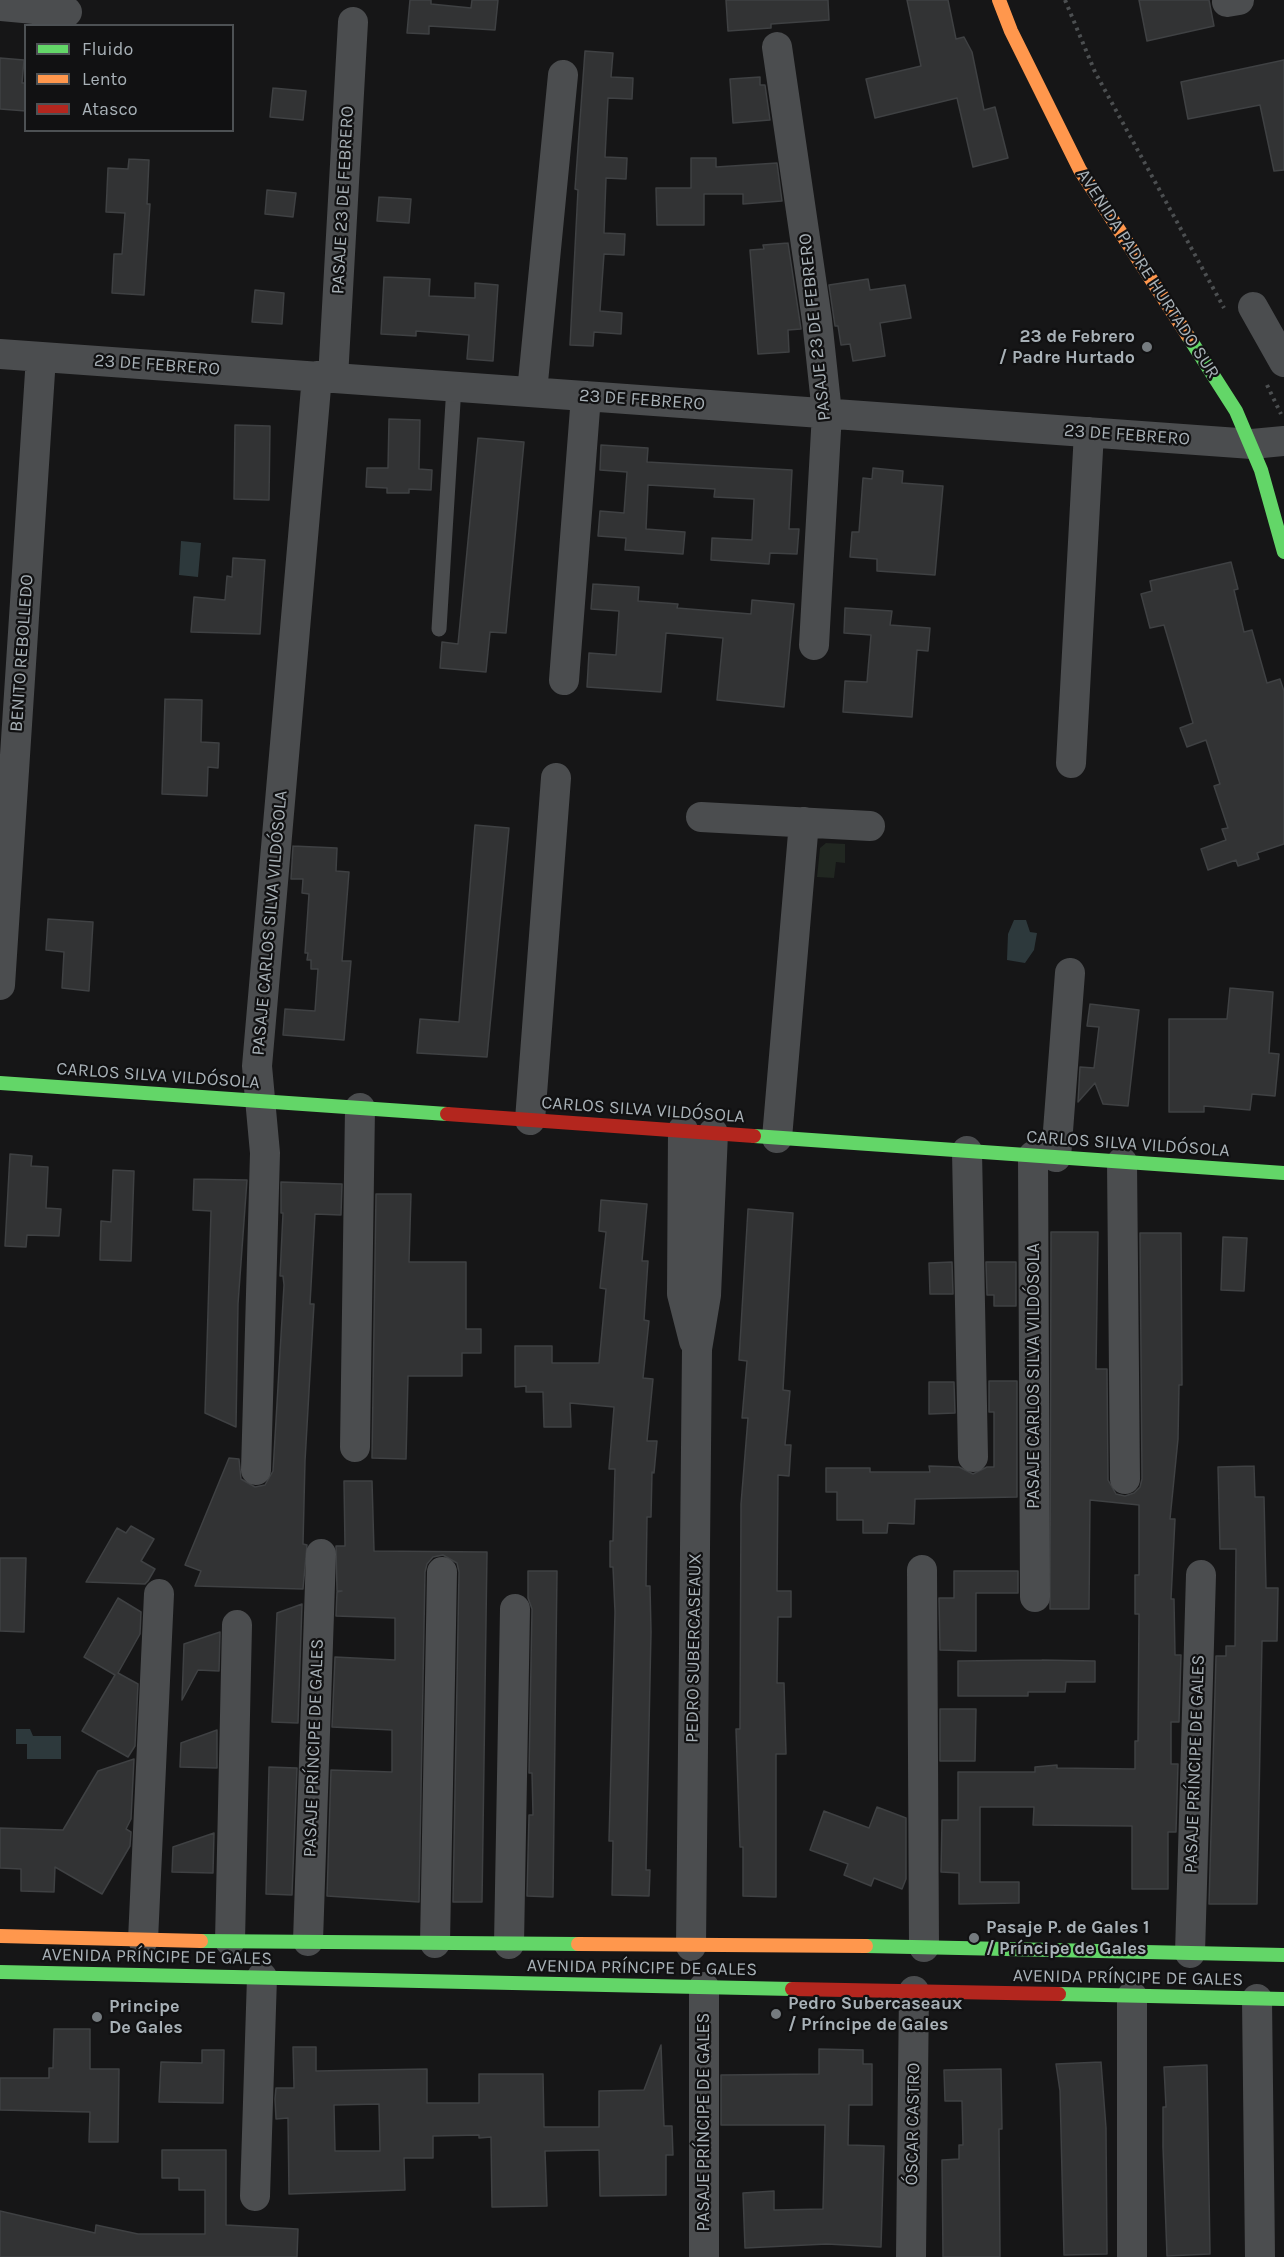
<!DOCTYPE html>
<meta charset="utf-8">
<style>
body{margin:0}
#map{position:relative;width:1284px;height:2257px;overflow:hidden;background:#161617;font-family:Karla,sans-serif}
canvas{display:block}
.legend{position:absolute;left:24px;top:24px;width:210px;height:108px;box-sizing:border-box;background:#111112;border:2px solid #4d5154;margin:0;padding:8px 10px;list-style:none;font-size:18px;color:#a8b1b7}
.legend li{display:flex;align-items:center;gap:12px;height:30px}
.legend b{width:30px;border:2px solid #4d5154}
</style>
<div id="map">
<canvas width="1284" height="2257"></canvas>
<ul class="legend">
<li><b style="height:8px;background:#63d668"></b>Fluido</li>
<li><b style="height:8px;background:#ff974d"></b>Lento</li>
<li><b style="height:8px;background:#b3261e"></b>Atasco</li>
</ul>
</div>
<script>
const ctx = document.querySelector('canvas').getContext('2d');
ctx.lineJoin = 'round';
function fillPath(path, color) { ctx.fillStyle = color; ctx.fill(path, 'evenodd'); }
const poly = rows => new Path2D(rows.map(r => 'M' + r).join(''));
function strokePath(path, color, width, dash) { ctx.strokeStyle = color; ctx.lineWidth = width; ctx.lineCap = dash ? 'butt' : 'round'; ctx.setLineDash(dash || []); ctx.stroke(path); }
function drawText(font, color, halo, rows, align = 'center') {
  ctx.font = font + ' Karla,sans-serif'; ctx.lineWidth = 4.5; ctx.setLineDash([]); ctx.textBaseline = 'middle'; ctx.strokeStyle = halo; ctx.fillStyle = color; for (const [text, x, y, turn = 0] of rows) {
    ctx.save(); ctx.translate(x, y); ctx.rotate((+turn || 0) * Math.PI / 180); ctx.textAlign = isNaN(turn) ? turn : align; if (halo) ctx.strokeText(text, 0, 0); ctx.fillText(text, 0, 0); ctx.restore();
  }
}
const green = poly([
 [826,843,845,844,845,863,836,862,834,878,817,877,820,848]
]);
const water = poly([
 [181,541,201,543,198,577,179,575],
 [1014,920,1026,920,1030,932,1037,933,1034,950,1025,963,1007,960,1008,934],
 [16,1729,30,1729,33,1736,61,1736,61,1759,27,1759,27,1744,16,1744]
]);
const building = poly([
 [410,0,431,0,431,4,471,8,472,0,498,0,495,30,429,26,429,34,407,33,410,0],
 [726,0,828,0,829,20,771,24,771,28,728,31,726,0],
 [907,0,948,0,956,39,964,37,972,52,984,110,995,107,1008,158,973,167,957,98,875,118,866,79,921,66,907,0],
 [1139,0,1209,0,1214,26,1147,41,1139,0],
 [585,51,613,53,611,77,633,78,632,99,608,98,605,157,627,158,626,179,606,178,604,233,625,234,624,255,604,254,600,311,622,313,621,334,594,332,593,346,570,345,578,190,575,189,585,51],
 [0,58,24,60,22,83,26,83,26,111,0,109,0,58],
 [1284,60,1284,170,1274,171,1260,105,1188,119,1181,82,1284,60],
 [760,77,760,85,765,85,770,120,733,123,730,79,760,77],
 [273,88,306,91,303,120,270,117,273,88],
 [691,158,716,158,716,167,777,163,782,201,743,204,743,194,704,194,704,225,657,225,656,188,691,188,691,158],
 [129,159,149,160,147,204,150,204,144,295,112,293,114,254,122,254,125,213,106,212,108,168,128,169,129,159],
 [267,190,296,193,293,217,265,214,267,190],
 [379,197,411,199,409,223,377,221,379,197],
 [788,243,801,329,788,330,789,352,758,354,750,250,764,249,763,245,788,243],
 [384,277,430,279,429,296,475,298,475,283,498,285,493,361,467,359,469,335,416,331,416,336,381,334,384,277],
 [868,279,870,290,905,285,911,318,880,323,885,356,853,361,850,344,841,345,838,326,835,326,829,285,868,279],
 [255,290,284,293,282,324,252,322,255,290],
 [389,419,420,420,419,469,432,470,431,490,409,489,409,493,387,493,387,488,366,487,367,468,388,468,389,419],
 [235,425,270,426,269,500,234,499,235,425],
 [478,438,524,442,506,633,490,632,486,672,440,668,442,642,458,644,478,438],
 [601,445,648,448,647,462,792,470,789,529,799,529,797,554,770,553,769,564,711,560,712,538,752,540,754,499,714,497,715,489,648,485,646,529,685,532,683,554,625,550,626,538,598,536,600,511,624,513,627,472,600,470,601,445],
 [873,468,903,471,902,483,943,486,935,575,877,571,877,559,850,557,852,532,859,532,863,478,872,479,873,468],
 [233,558,265,560,260,634,191,632,194,597,225,600,227,576,232,577,233,558],
 [1231,562,1238,589,1234,590,1244,632,1252,630,1267,683,1280,679,1284,691,1284,844,1257,853,1259,859,1238,866,1236,860,1208,870,1201,849,1226,840,1222,829,1228,828,1214,786,1220,784,1206,740,1187,747,1180,728,1193,723,1164,625,1150,628,1141,594,1152,591,1150,581,1231,562],
 [593,584,639,587,638,601,678,604,677,608,751,614,752,600,794,604,784,707,717,700,723,638,666,633,661,692,587,687,589,653,616,655,619,611,591,609,593,584],
 [845,608,892,611,890,625,930,628,928,651,917,650,912,717,843,712,845,681,867,682,871,635,844,633,845,608],
 [165,699,202,700,201,742,219,743,218,768,208,767,207,796,162,794,165,699],
 [475,825,509,828,487,1057,417,1053,420,1019,459,1022,475,825],
 [293,846,337,848,336,871,349,872,342,961,351,961,344,1040,283,1035,285,1009,315,1011,318,969,311,969,311,960,307,960,308,953,305,953,309,894,302,893,303,879,291,879,293,846],
 [48,919,93,922,89,991,62,988,64,952,46,950,48,919],
 [1230,988,1273,992,1269,1053,1279,1054,1275,1096,1252,1094,1250,1110,1204,1106,1204,1112,1169,1112,1169,1019,1227,1019,1230,988],
 [1090,1004,1139,1010,1128,1106,1103,1104,1095,1083,1078,1102,1080,1067,1094,1068,1099,1027,1087,1026,1090,1004],
 [10,1154,32,1156,31,1166,48,1167,46,1208,61,1209,59,1236,27,1235,26,1247,5,1246,10,1154],
 [113,1170,134,1171,131,1261,100,1260,101,1221,111,1222,113,1170],
 [194,1179,247,1180,238,1304,236,1427,205,1413,211,1211,193,1210,194,1179],
 [281,1182,342,1184,341,1215,315,1214,310,1304,314,1304,305,1461,303,1544,307,1545,303,1589,195,1586,201,1571,185,1565,229,1458,239,1459,241,1479,255,1487,265,1485,273,1471,284,1285,283,1276,280,1276,283,1213,281,1213,281,1182],
 [376,1194,411,1194,409,1262,466,1262,466,1329,481,1329,481,1353,462,1353,462,1376,408,1376,406,1459,372,1458,376,1194],
 [601,1200,647,1204,642,1261,648,1261,644,1320,649,1321,643,1378,653,1379,647,1441,657,1441,654,1473,652,1472,651,1517,647,1517,646,1586,650,1586,651,1632,646,1870,650,1870,649,1896,612,1895,613,1841,609,1841,615,1612,613,1567,610,1567,610,1541,613,1541,615,1469,609,1469,614,1407,570,1403,571,1427,544,1427,543,1392,526,1392,526,1386,515,1387,515,1346,552,1346,552,1363,599,1363,606,1289,600,1288,606,1232,599,1231,601,1200],
 [748,1209,793,1213,783,1390,790,1391,785,1445,791,1445,789,1476,778,1475,777,1591,791,1591,791,1617,778,1617,777,1683,784,1683,786,1754,776,1754,776,1897,743,1896,743,1847,740,1847,736,1729,740,1729,741,1504,748,1418,742,1418,747,1361,739,1360,748,1209],
 [1051,1232,1098,1232,1096,1369,1107,1369,1108,1480,1116,1494,1125,1496,1134,1493,1140,1487,1142,1479,1140,1233,1181,1233,1182,1385,1179,1385,1178,1439,1170,1519,1175,1519,1171,1599,1174,1599,1175,1655,1181,1655,1179,1722,1171,1722,1171,1764,1178,1764,1176,1832,1168,1832,1168,1889,1132,1889,1132,1826,1033,1825,1034,1807,980,1807,980,1882,1019,1882,1019,1903,959,1904,959,1873,941,1872,942,1820,958,1820,958,1772,1035,1772,1035,1767,1057,1765,1057,1768,1135,1769,1135,1741,1138,1741,1139,1614,1135,1614,1135,1575,1139,1575,1139,1505,1090,1500,1089,1609,1050,1609,1051,1232],
 [1223,1237,1247,1238,1244,1291,1221,1290,1223,1237],
 [952,1262,953,1294,930,1294,929,1263,952,1262],
 [986,1262,1016,1262,1016,1306,994,1306,994,1295,987,1295,986,1262],
 [989,1381,1017,1381,1017,1497,915,1499,914,1524,888,1523,887,1533,863,1533,863,1520,837,1520,837,1492,826,1492,826,1468,870,1468,870,1472,930,1472,929,1466,959,1467,973,1474,987,1467,994,1467,994,1412,989,1412,989,1381],
 [929,1382,954,1382,955,1413,929,1414,929,1382],
 [1254,1466,1255,1497,1264,1497,1266,1588,1278,1588,1277,1641,1262,1641,1257,1904,1209,1904,1216,1656,1226,1656,1226,1646,1235,1646,1236,1549,1220,1549,1218,1467,1254,1466],
 [344,1481,372,1481,374,1551,487,1552,482,1902,453,1902,459,1572,457,1563,443,1555,433,1557,427,1564,425,1572,419,1902,327,1896,331,1770,392,1772,392,1730,332,1727,335,1657,395,1660,395,1618,336,1616,337,1592,342,1591,337,1591,336,1546,345,1546,344,1481],
 [131,1526,154,1539,141,1561,155,1569,148,1581,145,1584,86,1582,117,1528,126,1533,131,1526],
 [0,1558,26,1558,24,1632,0,1631,0,1558],
 [528,1571,557,1571,553,1897,527,1896,529,1815,533,1815,532,1773,529,1773,532,1609,528,1598,528,1571],
 [954,1571,1018,1571,1018,1593,976,1593,976,1651,940,1650,939,1598,954,1598,954,1571],
 [118,1598,141,1612,140,1634,118,1673,138,1684,135,1746,128,1757,82,1731,115,1675,84,1657,118,1598],
 [302,1604,298,1723,272,1722,277,1613,302,1604],
 [220,1632,219,1671,198,1670,182,1700,184,1644,220,1632],
 [1042,1660,1095,1661,1095,1682,1066,1682,1065,1692,1028,1692,1028,1696,958,1696,958,1661,1042,1660],
 [940,1709,976,1709,975,1761,940,1761,940,1709],
 [217,1730,217,1768,180,1767,181,1743,217,1730],
 [134,1759,131,1819,126,1829,131,1832,130,1846,102,1894,55,1867,54,1892,21,1891,21,1869,0,1868,0,1828,63,1830,98,1771,134,1759],
 [269,1767,297,1768,292,1895,266,1894,269,1767],
 [877,1807,906,1818,906,1879,902,1889,874,1878,871,1886,844,1875,848,1864,810,1850,824,1811,869,1828,877,1807],
 [214,1833,213,1873,172,1872,173,1847,214,1833],
 [54,2029,90,2029,90,2069,119,2069,118,2142,89,2142,90,2112,0,2110,0,2078,49,2078,49,2068,53,2068,54,2029],
 [661,2045,664,2126,672,2126,673,2155,666,2155,666,2195,600,2196,599,2150,545,2151,547,2206,492,2207,491,2137,479,2138,479,2135,433,2136,433,2158,404,2158,405,2190,289,2194,288,2118,276,2119,275,2099,276,2088,294,2088,293,2047,316,2047,316,2071,427,2069,427,2103,479,2103,479,2074,543,2074,544,2127,599,2127,599,2091,644,2090,661,2045],
 [379,2104,380,2151,335,2151,334,2105,379,2104],
 [819,2049,863,2050,863,2064,872,2064,872,2105,849,2105,848,2145,884,2146,881,2247,827,2244,745,2248,743,2193,774,2191,774,2210,823,2209,825,2125,721,2125,721,2075,819,2074,819,2049],
 [202,2050,224,2050,223,2103,159,2102,161,2062,202,2063,202,2050],
 [1101,2062,1106,2128,1107,2254,1064,2255,1060,2091,1056,2064,1101,2062],
 [1207,2065,1210,2254,1167,2256,1163,2147,1163,2107,1166,2107,1164,2067,1207,2065],
 [1001,2069,1002,2129,999,2129,1000,2257,943,2257,942,2160,959,2159,959,2145,963,2145,962,2101,945,2101,944,2070,1001,2069],
 [162,2150,226,2150,226,2225,298,2229,297,2257,0,2257,0,2211,95,2233,96,2225,138,2234,205,2234,205,2190,179,2190,179,2178,162,2178,162,2150]
]);
const path = poly([
 [1065,0,1095,72,1224,308],
 [1267,385,1281,414]
]);
const lane = poly([
 [439,629,454,386]
]);
const street = poly([
 [1227,2,1239,0],
 [0,6,67,12],
 [777,47,817,320,827,413,814,645],
 [1253,307,1284,362],
 [0,354,1252,444,1284,441],
 [333,378,353,22],
 [532,392,563,75],
 [564,680,586,396],
 [1071,763,1089,432],
 [701,817,870,826],
 [0,985,41,357],
 [530,1120,556,778],
 [683,1130,682,1294,694,1341],
 [777,1138,804,822],
 [967,1151,973,1457],
 [1033,1156,1035,1597],
 [1056,1157,1070,973],
 [1122,1162,1125,1479],
 [355,1447,360,1108],
 [256,1470,265,1153,257,1066,317,376],
 [922,1570,924,1947],
 [143,1940,159,1594],
 [230,1941,237,1625],
 [308,1941,321,1554],
 [435,1943,442,1572],
 [509,1944,515,1609],
 [691,1946,697,1349,706,1295,713,1133],
 [1190,1953,1201,1575],
 [1257,1999,1260,2257],
 [255,2196,262,1977],
 [704,2257,704,1987],
 [911,2257,914,1991],
 [1132,2257,1132,1996]
]);
const fast = poly([
 [1188,336,1236,411,1261,470,1284,552],
 [0,1083,447,1114],
 [754,1136,1284,1173],
 [201,1941,578,1944],
 [866,1946,1284,1955],
 [0,1972,792,1989],
 [1059,1994,1284,1999]
]);
const slow = poly([
 [999,0,1011,31,1080,170,1188,336],
 [0,1936,201,1941],
 [578,1944,866,1946]
]);
const jam = poly([
 [447,1114,754,1136],
 [792,1989,1059,1994]
]);
const markers = [
 [1147,347,6,"#757b7f"],
 [974,1938,6,"#757b7f"],
 [776,2014,6,"#757b7f"],
 [97,2017,6,"#757b7f"]
];
const streetNames = [
 ["PASAJE 23 DE FEBRERO",343,200,-87],
 ["AVENIDA PADRE HURTADO SUR",1148,274,57],
 ["PASAJE 23 DE FEBRERO",815,327,-96],
 ["23 DE FEBRERO",157,365,4],
 ["23 DE FEBRERO",642,400,4],
 ["23 DE FEBRERO",1127,435,4],
 ["BENITO REBOLLEDO",22,653,-86],
 ["PASAJE CARLOS SILVA VILDÓSOLA",270,923,-85],
 ["CARLOS SILVA VILDÓSOLA",158,1076,4],
 ["CARLOS SILVA VILDÓSOLA",643,1110,4],
 ["CARLOS SILVA VILDÓSOLA",1128,1144,4],
 ["PASAJE CARLOS SILVA VILDÓSOLA",1034,1376,-90],
 ["PEDRO SUBERCASEAUX",694,1648,-89],
 ["PASAJE PRÍNCIPE DE GALES",314,1748,-88],
 ["PASAJE PRÍNCIPE DE GALES",1195,1764,-88],
 ["AVENIDA PRÍNCIPE DE GALES",157,1957,1],
 ["AVENIDA PRÍNCIPE DE GALES",642,1968,1],
 ["AVENIDA PRÍNCIPE DE GALES",1128,1978,1],
 ["PASAJE PRÍNCIPE DE GALES",704,2122,-90],
 ["ÓSCAR CASTRO",913,2124,-89]
];
const poiNames = [
 ["23 de Febrero",1135,337,"right"],
 ["/ Padre Hurtado",1135,358,"right"],
 ["Pasaje P. de Gales 1",986,1928],
 ["/ Príncipe de Gales",986,1949],
 ["Pedro Subercaseaux",788,2004],
 ["/ Príncipe de Gales",788,2025],
 ["Principe",109,2007],
 ["De Gales",109,2028]
];
fillPath(green, '#212721');
fillPath(water, '#2d393c');
fillPath(building, '#323334');
strokePath(building, '#3f4143', 1.5);
strokePath(path, '#4c4f51', 4, [3, 4.5]);
strokePath(lane, '#4b4d4f', 15);
strokePath(street, '#4b4d4f', 30);
strokePath(fast, '#63d668', 14);
strokePath(slow, '#ff974d', 14);
strokePath(jam, '#b3261e', 14);
for (const [x, y, r, color] of markers) { const dot = new Path2D(); dot.arc(x, y, r, 0, 2 * Math.PI); ctx.fillStyle = color; ctx.fill(dot); strokePath(dot, '#111112', 2); }
drawText('18px', '#a8b1b7', '#111112', streetNames);
drawText('bold 18px', '#a8b1b7', '#111112', poiNames, 'left');
</script>
